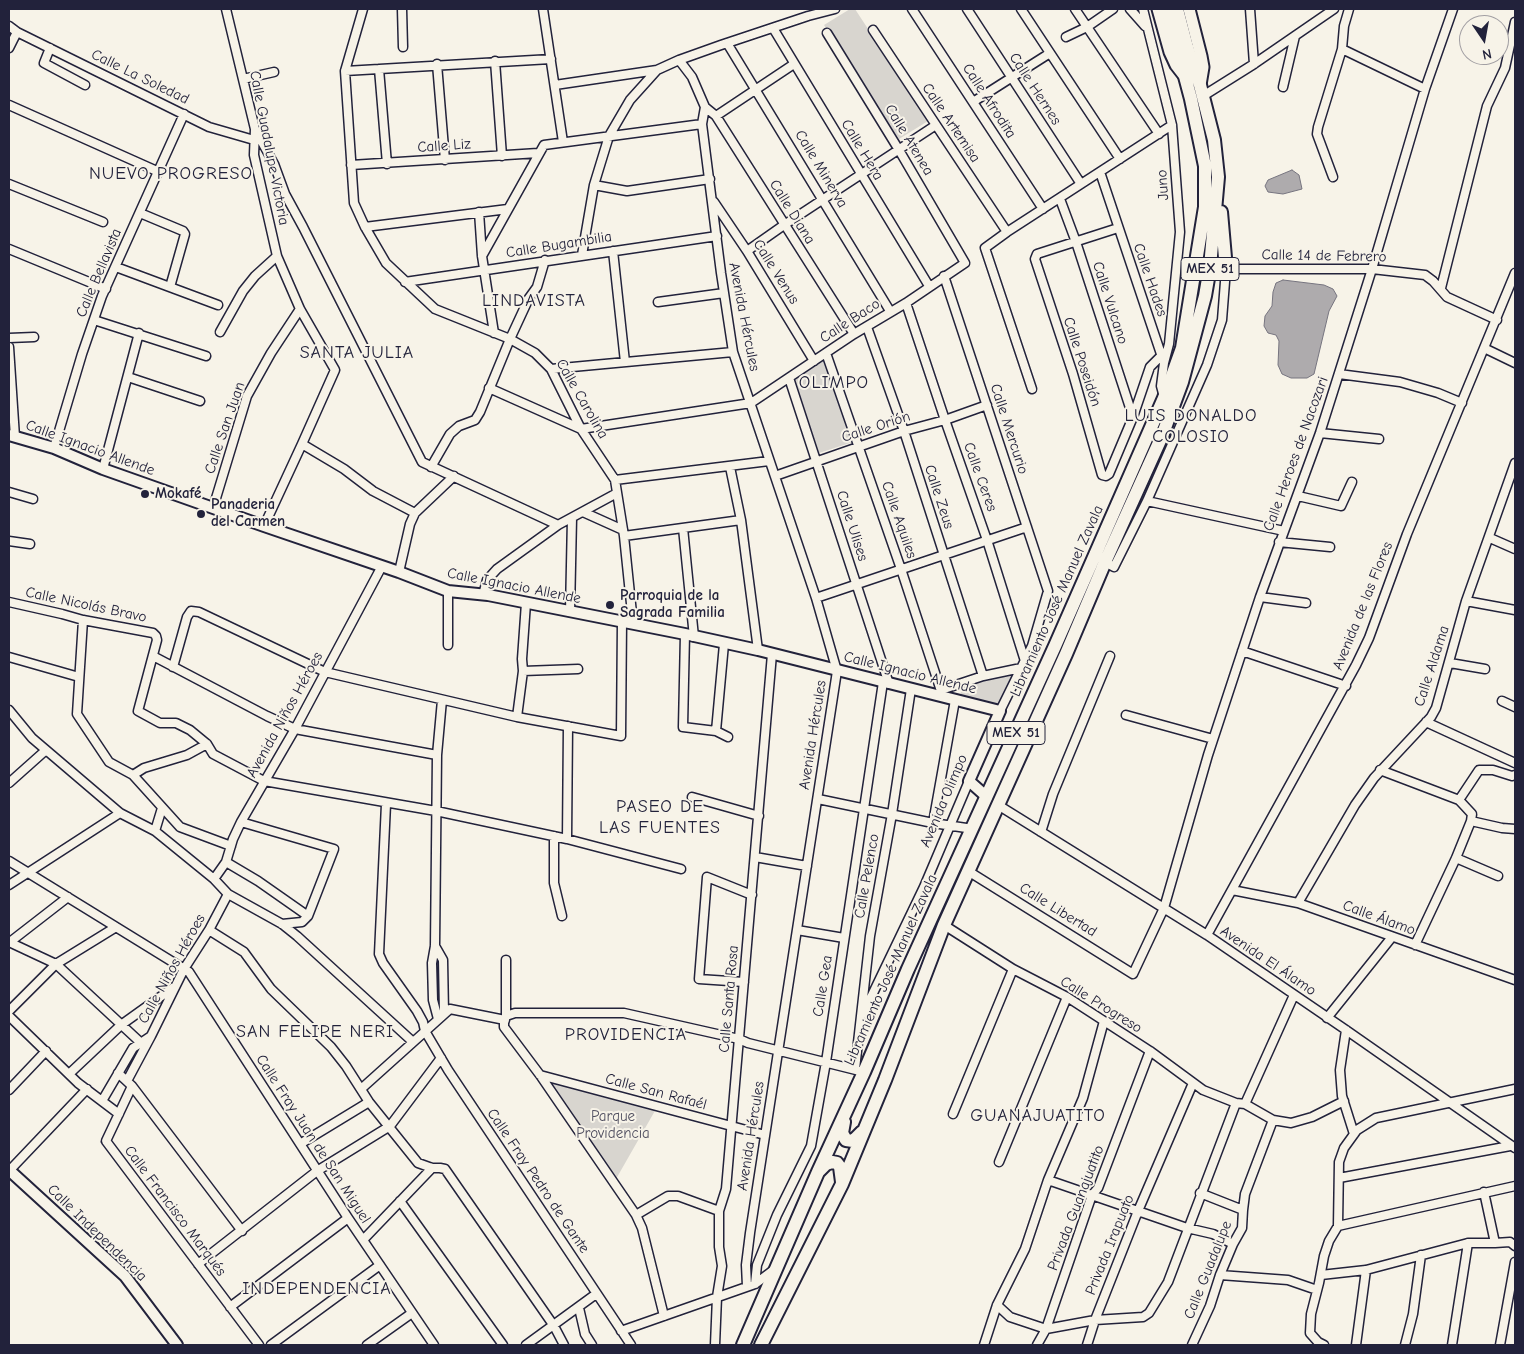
<!DOCTYPE html>
<meta charset="utf-8">
<style>
body{margin:0}
#map{position:relative;width:1524px;height:1354px;overflow:hidden;background:#f7f3e8;font-family:"Comic Neue",sans-serif}
canvas{display:block}
.frame{position:absolute;inset:0;border:10px solid #22223b;pointer-events:none}
.north{position:absolute;left:1459px;top:15px;width:50px;height:50px;box-sizing:border-box;background:#f7f3e8;border:1px solid #a29fa3;border-radius:50%;rotate:168deg;font-size:14px;font-weight:700;line-height:20px;text-align:center;color:#22223b}
.north::after{content:'';display:block;margin:auto;width:18px;height:22px;background:#22223b;clip-path:polygon(50% 0,100% 100%,50% 72%,0 100%)}
</style>
<div id="map">
<canvas width="1524" height="1354"></canvas>
<div class="frame"></div>
<div class="north">N</div>
</div>
<script>
const ctx = document.querySelector('canvas').getContext('2d');
ctx.lineJoin = 'round';
function fillPath(path, color) { ctx.fillStyle = color; ctx.fill(path, 'evenodd'); }
const poly = rows => new Path2D(rows.map(r => 'M' + r).join(''));
function strokePath(path, color, width, dash) { ctx.strokeStyle = color; ctx.lineWidth = width; ctx.lineCap = dash ? 'butt' : 'round'; ctx.setLineDash(dash || []); ctx.stroke(path); }
function drawText(font, color, halo, rows, align = 'center') {
  ctx.font = font + ' "Comic Neue",sans-serif'; ctx.lineWidth = 4; ctx.setLineDash([]); ctx.textBaseline = 'middle'; ctx.strokeStyle = halo; ctx.fillStyle = color; for (const [text, x, y, turn = 0] of rows) {
    ctx.save(); ctx.translate(x, y); ctx.rotate((+turn || 0) * Math.PI / 180); ctx.textAlign = isNaN(turn) ? turn : align; if (halo) ctx.strokeText(text, 0, 0); ctx.fillText(text, 0, 0); ctx.restore();
  }
}
const green = poly([
 [850,9,855,9,928,121,899,139,824,25],
 [825,357,853,442,819,453,794,379],
 [1015,673,999,706,960,697,961,691,965,687,989,677],
 [547,1080,656,1109,616,1179]
]);
const water = poly([
 [1292,170,1299,175,1302,189,1283,194,1268,192,1265,186,1268,180,1292,170],
 [1283,280,1324,285,1333,289,1337,296,1329,311,1314,374,1307,378,1291,378,1282,374,1278,365,1279,341,1276,335,1268,333,1264,326,1265,316,1272,306,1273,292,1276,283,1283,280]
]);
const minor = poly([
 [226,9,255,129,254,155,277,256,300,309,335,370,302,444,264,526],
 [363,9,345,71,354,203,365,227,386,263,435,309,510,339,535,353,551,369,581,429,615,480,624,536,633,623],
 [402,9,403,47],
 [543,9,563,142],
 [912,9,1043,209],
 [967,9,1081,184],
 [1021,9,1120,159],
 [1075,9,1159,134],
 [1130,9,1145,26],
 [1143,9,1172,125,1180,232,1169,344,1164,363],
 [1250,9,1254,64],
 [9,26,17,32,209,127,254,140],
 [773,28,929,286],
 [873,30,1007,232],
 [1066,37,1087,27,1113,9],
 [727,43,890,311],
 [9,48,17,32],
 [50,48,44,63,85,85],
 [1342,49,1425,89],
 [679,60,692,77,705,107,702,124,721,273,733,352,816,598,837,671,750,1233,746,1265,747,1286],
 [495,61,502,156],
 [437,64,445,160],
 [379,69,387,164],
 [345,71,551,59],
 [243,79,274,72],
 [555,85,657,70,679,60,721,45,808,16,835,9],
 [1283,87,1295,36],
 [1203,96,1254,64,1334,9],
 [973,102,1050,53],
 [9,105,159,172],
 [705,107,716,116,854,334],
 [716,116,794,64],
 [255,129,274,164,285,194,303,227,422,462,558,525],
 [351,165,538,153],
 [1100,172,1164,363,1161,386,1164,397],
 [1333,177,1320,142,1317,134,1318,127,1342,49,1344,26,1349,9],
 [9,184,103,222],
 [594,185,627,191,710,179],
 [1060,199,1076,242,1133,417],
 [714,202,747,251,814,361],
 [479,212,482,256,494,333],
 [140,213,183,231,185,234,170,287],
 [365,227,508,209],
 [1118,228,1037,254,1035,259,1073,374,1102,475,1106,476,1109,474,1133,417,1150,367,1162,355],
 [9,249,106,289],
 [613,251,625,362],
 [747,251,784,225,936,125],
 [582,255,594,185,609,136,630,100,657,70],
 [482,256,544,145,702,124],
 [116,267,218,305],
 [944,276,1048,591,1032,646,1000,711],
 [405,282,717,236],
 [1441,288,1487,106,1505,68,1515,22],
 [658,302,724,293],
 [906,303,945,420,987,540,1025,661],
 [94,320,206,356],
 [867,327,904,431,983,676],
 [220,332,243,291,255,276,277,256],
 [9,338,34,337],
 [9,347,15,437],
 [1484,348,1515,363],
 [826,353,901,569,943,697],
 [551,369,733,352],
 [1339,374,1400,382,1438,393,1462,403],
 [128,377,200,401],
 [789,378,889,684],
 [489,388,581,429,751,403,854,334,906,303,965,263,899,150,827,33],
 [1032,389,985,248,1007,232,1172,125],
 [1320,433,1379,439],
 [302,444,344,469,373,491,415,513],
 [54,448,82,354,102,296,184,114],
 [431,467,450,434,459,426,475,420,480,412,510,339,529,298,537,287,545,260],
 [730,467,741,520,758,650],
 [103,469,139,333],
 [775,476,904,431,945,420,987,405],
 [615,480,769,461],
 [9,492,33,499],
 [1298,496,1341,506,1352,482],
 [1147,501,1284,531],
 [213,508,247,396,271,353,300,309],
 [583,512,623,530],
 [683,528,694,637],
 [624,536,741,520],
 [1490,538,1515,549],
 [9,541,30,544],
 [1279,542,1330,547],
 [1105,562,1114,567,1147,501,1207,365,1222,320,1226,269,1372,269,1425,275,1433,281,1447,297,1497,320],
 [399,572,410,524,415,513,454,476],
 [448,591,448,645],
 [483,595,487,580,497,569,558,525,617,493],
 [1260,597,1306,603],
 [816,598,1027,527],
 [1466,601,1515,610],
 [9,602,62,614,83,620,153,633,156,636,157,640,138,711,160,723,176,723,190,730,207,744,213,754,264,781,436,811,567,839,681,869],
 [570,612,572,518],
 [83,620,77,714,109,762,133,775,180,827,231,846],
 [685,634,683,727,716,731,728,737],
 [1242,651,1346,686],
 [153,656,267,716,295,729,437,755],
 [9,657,79,677],
 [1450,663,1485,669],
 [173,667,187,617,191,611,199,612,325,672,517,717,621,736,622,621],
 [523,671,578,669],
 [941,690,983,676,1021,668],
 [1502,701,1515,707],
 [9,710,32,738,120,813,155,831,214,879,228,894,282,924,297,936,413,1042],
 [1126,715,1213,739],
 [517,717,523,671,522,659,526,603],
 [1426,722,1515,763],
 [716,731,724,644],
 [1380,770,1459,800,1472,814,1471,821,1456,858,1415,945],
 [133,775,144,768,187,755,207,744],
 [9,783,46,750],
 [692,797,759,816],
 [818,799,933,823,973,829],
 [1459,800,1479,770,1493,770,1512,776,1515,775],
 [386,804,379,954,383,963,417,1011,423,1022,425,1031,448,1070,631,1345],
 [998,805,1207,935,1346,1030,1515,1148],
 [1471,821,1502,828,1515,829],
 [241,822,334,849,308,916,302,922,282,924],
 [933,823,955,700],
 [155,831,162,808],
 [1041,832,1053,794,1110,656],
 [554,836,554,883,562,916],
 [567,839,568,726],
 [755,857,807,866],
 [1456,858,1498,876],
 [9,861,189,972,348,1218,434,1345],
 [226,862,258,881,308,916],
 [968,871,1133,974,1164,908,1208,755,1260,597,1320,433,1372,269,1425,89,1453,9],
 [214,879,226,862,233,839,241,822,295,729,382,566],
 [9,885,120,813],
 [1232,890,1298,903,1515,980],
 [1298,903,1355,805,1374,778,1431,717,1436,708,1466,601,1515,463],
 [944,925,1013,969,1067,997,1104,1021,1150,1051,1203,1090,1236,1103,1245,1104,1273,1120,1245,1194,1243,1210,1242,1228,1233,1244,1220,1275,1210,1306,1192,1345],
 [209,930,244,952,271,989,331,1047,346,1066,369,1102,418,1163,432,1168,440,1168,445,1169,554,1326,564,1345],
 [797,930,844,938],
 [1207,935,1356,665,1369,638,1407,534,1515,273],
 [9,942,56,964,140,1042],
 [10,942,68,897],
 [435,946,443,960,444,1013],
 [506,960,506,1016,504,1023,504,1027,540,1075,636,1215,642,1228,664,1316],
 [744,982,699,979,707,877,752,895],
 [9,1011,56,964,116,927],
 [863,1014,924,887,969,781],
 [9,1016,78,1083,119,1114],
 [506,1016,515,1013,624,1013,739,1039,748,1043,860,1071],
 [1327,1018,1392,937],
 [438,1019,433,1000,432,963,435,946,437,755,442,700],
 [1346,1030,1340,1070,1342,1096,1354,1134],
 [855,1069,870,936,892,814,911,689],
 [118,1073,132,1086,242,1231],
 [69,1074,121,1025,174,987],
 [540,1075,765,1135],
 [127,1081,151,1036],
 [132,1086,106,1141,259,1345],
 [361,1089,450,1009,505,1020],
 [9,1090,46,1051],
 [102,1101,133,1048,151,1036,184,969,209,930,228,894],
 [1245,1104,1294,995],
 [953,1114,1013,969],
 [1273,1120,1291,1123,1312,1117,1344,1101],
 [300,1144,369,1102],
 [999,1162,1067,997],
 [9,1171,87,1089],
 [1339,1178,1510,1146],
 [1048,1180,1187,1228,1213,1234,1233,1244],
 [1484,1192,1495,1243,1510,1242,1515,1246],
 [1200,1193,1243,1210],
 [400,1201,503,1345],
 [636,1215,668,1196,678,1196,719,1211],
 [1338,1226,1515,1186],
 [363,1240,432,1168],
 [198,1264,317,1171,390,1126,441,1058],
 [1220,1275,1288,1280,1317,1290],
 [1321,1275,1366,1270,1468,1243,1495,1243],
 [755,1284,757,1265,777,1215,811,1146,826,1062,883,682],
 [997,1305,1010,1317,1046,1329,1095,1320,1143,1317,1149,1313,1168,1282,1236,1103],
 [230,1307,348,1218],
 [579,1308,585,1334,592,1345],
 [621,1331,755,1284,775,1269],
 [271,1345,380,1265],
 [367,1345,412,1313],
 [526,1345,596,1294],
 [715,1345,717,1297,722,1266,719,1247,719,1211,726,1189,772,654],
 [984,1345,997,1305,1025,1249,1048,1180,1083,1098,1104,1021],
 [1037,1345,1046,1329,1092,1195,1098,1188,1150,1051],
 [1087,1345,1095,1320,1138,1211,1193,1083],
 [1324,1345,1318,1342,1310,1333,1311,1314,1319,1283,1324,1256,1329,1241,1338,1226,1339,1162,1344,1148,1357,1130,1376,1118,1515,1089],
 [1356,1345,1366,1270],
 [1405,1345,1413,1314,1421,1255],
 [1452,1345,1468,1243],
 [1500,1345,1515,1262]
]);
const tertiary = poly([
 [9,435,54,448,103,469,264,526,399,572,448,591,488,595,685,634,758,650,1000,711,969,781,987,797],
 [9,1170,125,1276,177,1345]
]);
const secondary = poly([
 [1158,9,1170,52,1176,65,1183,74],
 [1189,9,1201,56,1203,67,1200,85]
]);
const primary = poly([
 [1221,212,1226,269],
 [844,1122,842,1133,846,1140,853,1141,862,1132],
 [818,1172,826,1164,832,1162,837,1163,840,1167,842,1182],
 [743,1345,818,1172,864,1072,908,969,1055,646,1164,398,1182,348,1205,207,1205,166,1191,99,1167,9],
 [761,1345,842,1184,885,1080,944,925,1066,654,1105,562,1162,436,1182,382,1205,296,1210,267,1218,177,1214,140,1200,85,1187,47,1177,9]
]);
const markers = [
 [145,494,5,"#22223b"],
 [201,514,5,"#22223b"],
 [610,605,5,"#22223b"]
];
const shields = [
 [1210,269,58],
 [1016,733,58]
];
const shieldNames = [
 ["MEX 51",1210,269],
 ["MEX 51",1016,733]
];
const streetNames = [
 ["Calle La Soledad",140,77,26],
 ["Calle Hernes",1035,89,57],
 ["Calle Afrodita",989,101,57],
 ["Calle Artemisa",951,123,56],
 ["Calle Atenea",909,140,59],
 ["Calle Liz",444,146,-4],
 ["Calle Guadalupe Victoria",269,148,79],
 ["Calle Hera",862,150,59],
 ["Calle Minerva",821,169,59],
 ["Juno",1163,185,-94],
 ["Calle Diana",792,212,58],
 ["Calle Bugambilia",559,245,-9],
 ["Calle 14 de Febrero",1324,256,1],
 ["Calle Venus",776,272,58],
 ["Calle Bellavista",99,273,-67],
 ["Calle Hades",1150,280,71],
 ["Calle Vulcano",1110,303,72],
 ["Avenida Hércules",744,317,79],
 ["Calle Baco",850,321,-33],
 ["Calle Poseidón",1082,362,72],
 ["Calle Carolina",582,399,60],
 ["Calle Orión",876,427,-18],
 ["Calle San Juan",225,428,-71],
 ["Calle Mercurio",1009,429,72],
 ["Calle Ignacio Allende",90,448,20],
 ["Calle Heroes de Nacozari",1296,454,-70],
 ["Calle Ceres",980,477,70],
 ["Calle Zeus",939,497,72],
 ["Calle Aquiles",899,520,71],
 ["Calle Ulises",852,526,72],
 ["Calle Ignacio Allende",514,586,11],
 ["Libramiento José Manuel Zavala",1057,601,-66],
 ["Calle Nicolás Bravo",86,605,12],
 ["Avenida de las Flores",1363,606,-68],
 ["Calle Aldama",1432,666,-72],
 ["Calle Ignacio Allende",910,673,14],
 ["Avenida Niños Héroes",285,715,-61],
 ["Avenida Hércules",813,735,-81],
 ["Avenida Olimpo",944,801,-67],
 ["Calle Pelenco",867,876,-80],
 ["Calle Libertad",1058,910,32],
 ["Calle Álamo",1379,918,20],
 ["Avenida El Álamo",1268,961,34],
 ["Calle Niños Héroes",172,969,-61],
 ["Libramiento José Manuel Zavala",891,970,-66],
 ["Calle Gea",823,986,-81],
 ["Calle Santa Rosa",729,999,-85],
 ["Calle Progreso",1101,1005,32],
 ["Calle San Rafaél",656,1092,15],
 ["Avenida Hércules",751,1136,-81],
 ["Calle Fray Juan de San Miguel",313,1139,57],
 ["Calle Fray Pedro de Gante",538,1181,56],
 ["Privada Guanajuatito",1076,1208,-69],
 ["Calle Francisco Marqués",175,1211,53],
 ["Calle Independencia",97,1233,44],
 ["Privada Irapuato",1110,1245,-68],
 ["Calle Guadalupe",1208,1270,-68]
];
const poiNames = [
 ["Mokafé",155,494],
 ["Panaderia",211,505],
 ["del Carmen",211,522],
 ["Parroquia de la",620,596],
 ["Sagrada Familia",620,613]
];
const parkNames = [
 ["Parque",613,1117],
 ["Providencia",613,1134]
];
const quarterNames = [
 ["NUEVO PROGRESO",171,174],
 ["LINDAVISTA",534,301],
 ["SANTA JULIA",357,353],
 ["OLIMPO",834,383],
 ["LUIS DONALDO",1191,416],
 ["COLOSIO",1191,437],
 ["PASEO DE",660,807],
 ["LAS FUENTES",660,828],
 ["SAN FELIPE NERI",315,1032],
 ["PROVIDENCIA",626,1035],
 ["GUANAJUATITO",1038,1116],
 ["INDEPENDENCIA",317,1289]
];
fillPath(green, '#d8d5cf');
fillPath(water, '#aeabad');
strokePath(water, '#76747f', 1);
strokePath(minor, '#22223b', 11);
strokePath(tertiary, '#22223b', 14);
strokePath(secondary, '#22223b', 15);
strokePath(primary, '#22223b', 16);
strokePath(minor, '#f7f3e8', 8);
strokePath(tertiary, '#f7f3e8', 10);
strokePath(secondary, '#f7f3e8', 11);
strokePath(primary, '#f7f3e8', 12);
for (const [x, y, r, color] of markers) { const dot = new Path2D(); dot.arc(x, y, r, 0, 2 * Math.PI); ctx.fillStyle = color; ctx.fill(dot); strokePath(dot, '#f7f3e8', 2); }
for (const [x, y, w] of shields) { const box = new Path2D(); box.roundRect(x - w / 2, y - 11.5, w, 23, 4); ctx.fillStyle = '#f7f3e8'; ctx.fill(box); strokePath(box, '#22223b', 1); }
drawText('bold 14px', '#22223b', null, shieldNames);
drawText('15px', '#22223b', '#f7f3e8', streetNames);
drawText('bold 15px', '#22223b', '#f7f3e8', poiNames, 'left');
drawText('15px', '#504f60', '#f7f3e8', parkNames);
ctx.letterSpacing = '1px';
drawText('18px', '#22223b', '#f7f3e8', quarterNames);
ctx.letterSpacing = '0px';
</script>
